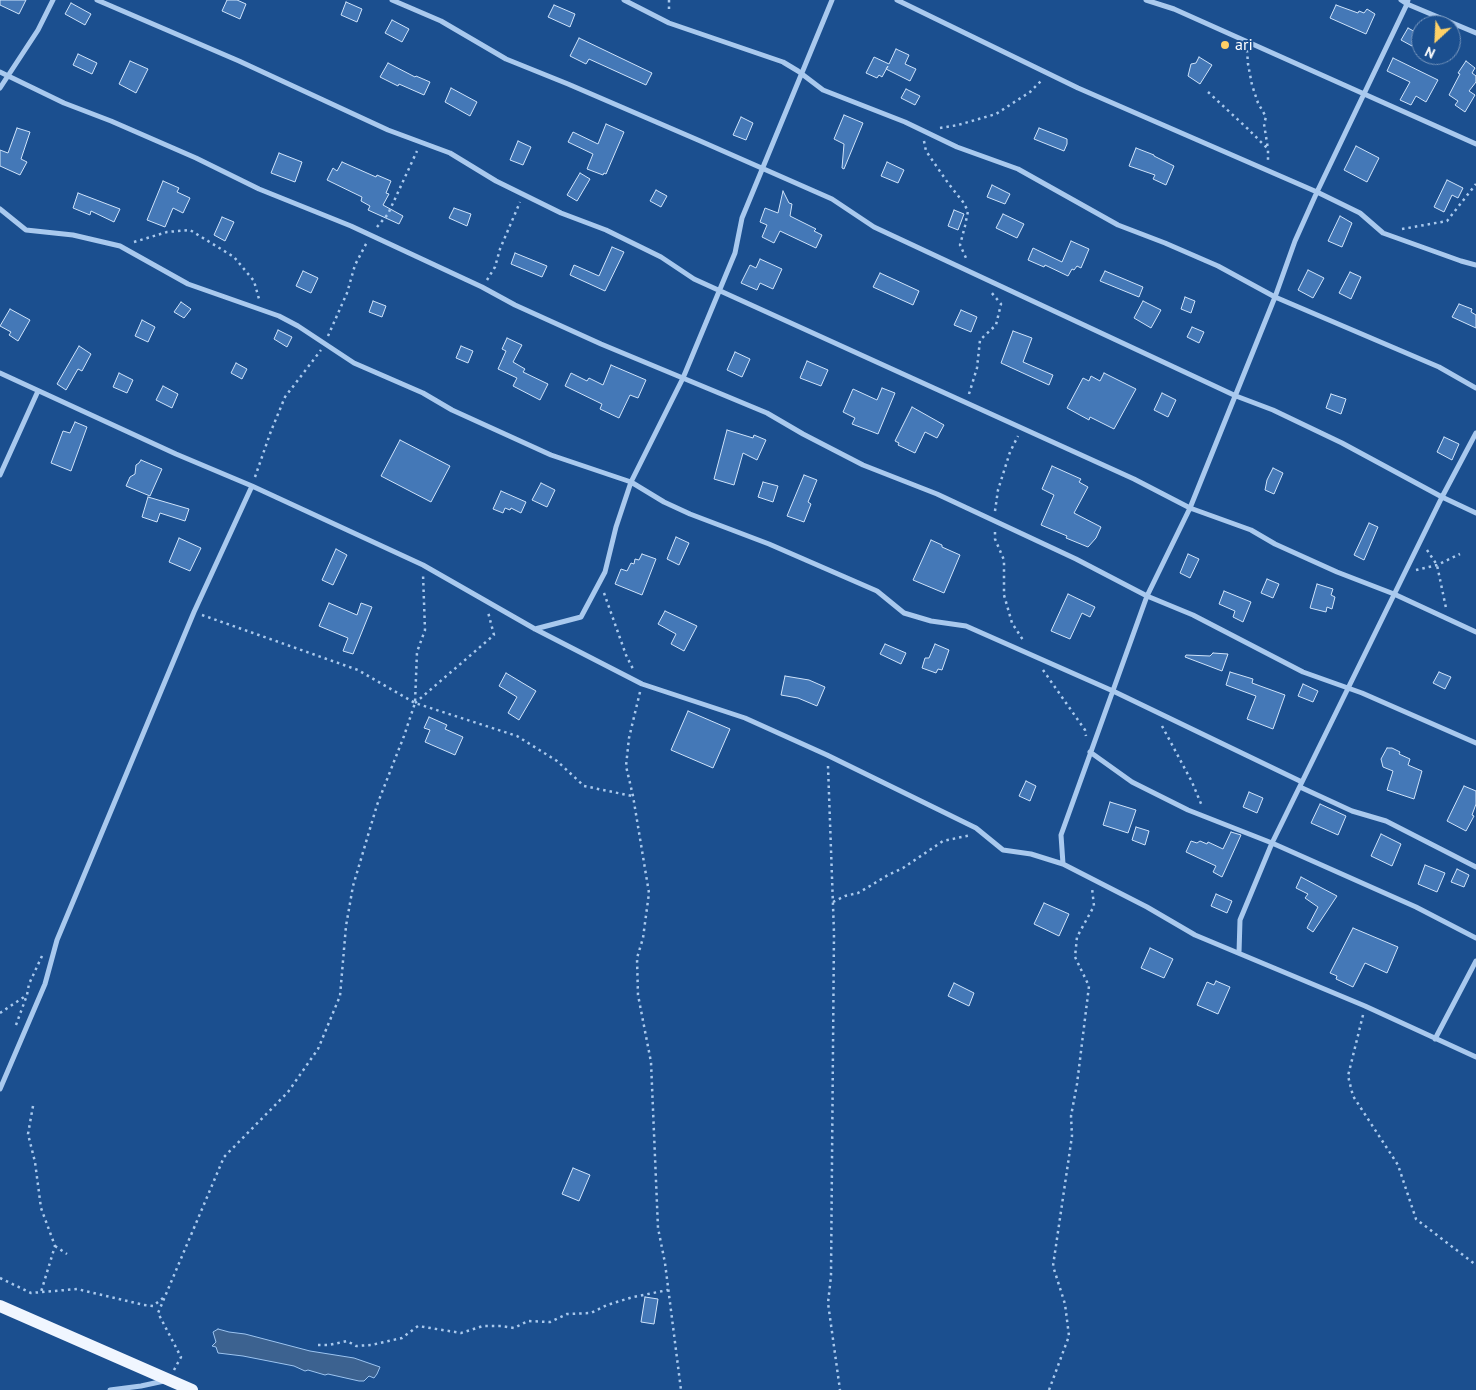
<!DOCTYPE html>
<style>
body{margin:0}
#map{position:relative;width:1476px;height:1390px;overflow:hidden;background:#1b4f8f;font-family:"PT Sans",sans-serif}
canvas{display:block}
.north{position:absolute;left:1411px;top:15px;width:50px;height:50px;box-sizing:border-box;background:#1b4f8f;border:1px solid #7695bc;border-radius:50%;rotate:205deg;font-size:14px;font-weight:700;line-height:20px;text-align:center;color:#fff}
.north::after{content:'';display:block;margin:auto;width:18px;height:22px;background:#ffd166;clip-path:polygon(50% 0,100% 100%,50% 72%,0 100%)}
</style>
<div id="map">
<canvas width="1476" height="1390"></canvas>
<div class="north">N</div>
</div>
<script>
const ctx = document.querySelector('canvas').getContext('2d');
ctx.lineJoin = 'round';
function fillPath(path, color) { ctx.fillStyle = color; ctx.fill(path, 'evenodd'); }
const poly = rows => new Path2D(rows.map(r => 'M' + r).join(''));
function strokePath(path, color, width, dash) { ctx.strokeStyle = color; ctx.lineWidth = width; ctx.lineCap = dash ? 'butt' : 'round'; ctx.setLineDash(dash || []); ctx.stroke(path); }
function drawText(font, color, halo, rows, align = 'center') {
  ctx.font = font + ' "PT Sans",sans-serif'; ctx.lineWidth = 4; ctx.setLineDash([]); ctx.textBaseline = 'middle'; ctx.strokeStyle = halo; ctx.fillStyle = color; for (const [text, x, y, turn = 0] of rows) {
    ctx.save(); ctx.translate(x, y); ctx.rotate((+turn || 0) * Math.PI / 180); ctx.textAlign = isNaN(turn) ? turn : align; if (halo) ctx.strokeText(text, 0, 0); ctx.fillText(text, 0, 0); ctx.restore();
  }
}
const water = poly([
 [218,1329,229,1332,245,1334,310,1351,354,1358,380,1367,377,1374,374,1378,369,1376,364,1381,359,1381,328,1374,325,1375,308,1370,305,1371,294,1366,243,1356,218,1353,216,1347,212,1346,216,1342,213,1332,218,1329]
]);
const building = poly([
 [0,0,26,0,19,14,0,5,0,0],
 [227,0,237,0,246,4,240,19,222,11,227,0],
 [346,2,362,9,357,22,341,15,346,2],
 [71,3,91,14,85,25,65,14,71,3],
 [554,5,575,14,570,27,548,17,554,5],
 [1336,5,1358,13,1359,11,1364,13,1367,9,1375,14,1366,34,1330,18,1336,5],
 [392,20,409,29,402,42,385,33,392,20],
 [1408,28,1419,34,1412,46,1401,40,1408,28],
 [579,38,652,73,646,85,589,59,586,64,570,56,579,38],
 [896,49,909,55,905,64,916,69,910,81,886,69,888,66,882,77,879,75,877,78,866,73,874,57,889,64,896,49],
 [78,54,97,63,92,74,73,65,78,54],
 [1199,57,1212,65,1200,84,1188,76,1191,64,1196,63,1199,57],
 [1393,58,1438,80,1426,102,1416,96,1411,105,1400,100,1410,82,1387,71,1393,58],
 [130,61,148,69,136,93,119,84,130,61],
 [1466,61,1475,68,1472,73,1476,76,1476,82,1469,91,1475,95,1465,112,1455,105,1458,101,1449,95,1460,74,1458,73,1466,61],
 [388,63,415,77,416,76,430,82,424,95,399,84,398,86,380,77,388,63],
 [451,88,477,102,470,116,445,102,451,88],
 [906,89,920,96,915,105,901,98,906,89],
 [844,115,863,123,844,169,842,168,844,144,834,139,844,115],
 [741,117,753,123,746,140,733,135,741,117],
 [606,124,624,132,606,174,604,173,603,175,587,169,593,154,568,142,573,132,598,144,606,124],
 [17,128,30,132,21,159,27,162,20,175,0,166,0,150,8,153,17,128],
 [1039,128,1067,139,1067,144,1064,151,1034,139,1039,128],
 [518,141,531,147,523,165,510,160,518,141],
 [1356,146,1379,158,1367,182,1344,170,1356,146],
 [1136,148,1154,155,1154,156,1174,166,1166,185,1153,179,1155,175,1129,166,1136,148],
 [279,153,302,162,295,182,271,173,279,153],
 [342,162,376,177,377,175,391,181,386,193,389,194,383,205,403,216,399,224,368,210,370,206,361,201,362,197,327,180,333,168,337,171,342,162],
 [887,162,904,170,898,183,881,176,887,162],
 [580,173,590,179,577,201,567,195,580,173],
 [1447,180,1463,188,1458,198,1452,195,1444,212,1434,207,1447,180],
 [163,181,179,188,177,192,190,198,183,213,173,208,165,227,147,220,163,181],
 [992,185,1010,194,1005,204,987,197,992,185],
 [656,190,667,196,661,207,650,201,656,190],
 [783,191,789,203,792,204,790,216,816,229,814,231,822,235,816,248,780,231,774,243,762,237,767,225,760,222,765,208,778,213,783,191],
 [78,193,120,209,114,222,91,211,90,215,73,208,78,193],
 [454,208,471,214,467,226,449,218,454,208],
 [954,210,964,214,958,230,948,226,954,210],
 [1003,214,1024,224,1017,238,996,228,1003,214],
 [1340,216,1352,223,1342,247,1328,241,1340,216],
 [222,217,234,222,225,241,214,235,222,217],
 [1071,241,1089,249,1081,268,1077,266,1074,270,1072,269,1068,276,1045,265,1044,267,1028,260,1033,248,1062,262,1071,241],
 [612,247,624,252,605,291,570,275,574,265,599,276,612,247],
 [515,253,547,266,542,277,511,264,515,253],
 [760,259,782,269,773,289,760,283,757,290,741,283,750,265,756,268,760,259],
 [1308,270,1324,278,1313,298,1298,290,1308,270],
 [303,271,318,278,311,293,296,286,303,271],
 [1105,271,1143,287,1139,297,1100,281,1105,271],
 [1350,272,1361,277,1351,299,1339,293,1350,272],
 [880,273,919,291,913,305,873,287,880,273],
 [1185,297,1195,301,1191,313,1181,309,1185,297],
 [373,301,386,306,382,317,369,312,373,301],
 [1143,301,1161,310,1151,328,1134,318,1143,301],
 [181,302,191,309,184,318,174,312,181,302],
 [1459,304,1472,309,1471,312,1476,315,1476,328,1452,317,1459,304],
 [10,309,30,320,18,341,9,335,11,332,0,326,10,309],
 [961,310,977,317,971,332,954,325,961,310],
 [142,320,155,327,148,342,135,336,142,320],
 [1192,327,1204,332,1199,343,1187,337,1192,327],
 [278,330,292,337,287,347,274,339,278,330],
 [1013,331,1032,338,1023,362,1053,375,1049,385,1001,363,1013,331],
 [507,338,522,345,513,362,525,369,523,372,548,384,540,400,513,386,517,378,498,369,506,351,502,349,507,338],
 [79,346,91,354,82,371,78,369,66,390,57,384,79,346],
 [461,346,473,351,468,363,456,358,461,346],
 [735,352,750,359,742,377,727,370,735,352],
 [807,361,828,370,821,386,800,378,807,361],
 [236,363,247,369,242,379,231,373,236,363],
 [611,365,646,380,638,398,630,395,619,418,600,409,602,404,565,386,571,373,587,381,589,378,603,385,611,365],
 [119,373,133,380,127,393,113,387,119,373],
 [1104,373,1136,389,1114,429,1090,417,1089,420,1067,408,1083,378,1089,381,1091,376,1100,381,1104,373],
 [163,386,178,394,172,408,156,400,163,386],
 [882,388,895,393,878,434,852,424,855,418,843,412,853,389,877,400,882,388],
 [1162,393,1176,400,1168,417,1154,410,1162,393],
 [1331,394,1346,399,1341,414,1326,408,1331,394],
 [912,407,944,425,937,438,925,432,915,453,898,445,899,443,895,441,912,407],
 [75,422,87,427,71,471,51,463,63,431,70,433,75,422],
 [727,430,753,438,754,435,766,440,757,460,743,453,734,485,714,479,727,430],
 [1444,437,1459,444,1452,460,1437,452,1444,437],
 [400,440,450,466,431,502,381,476,400,440],
 [141,460,162,469,150,496,126,486,130,477,135,474,136,465,139,463,141,460],
 [1052,466,1081,479,1079,482,1088,487,1074,513,1101,527,1096,538,1088,547,1066,538,1067,536,1041,525,1054,495,1042,489,1052,466],
 [1273,468,1283,473,1274,494,1265,490,1267,480,1273,468],
 [804,475,817,480,808,502,811,504,804,522,787,516,804,475],
 [763,482,778,486,773,502,758,497,763,482],
 [541,483,555,490,547,507,532,500,541,483],
 [501,491,526,502,521,513,511,508,510,510,505,508,503,513,493,509,501,491],
 [148,497,189,509,185,521,160,513,157,522,142,517,148,497],
 [1369,523,1378,527,1364,560,1354,555,1369,523],
 [676,537,689,543,679,565,667,559,676,537],
 [179,538,201,548,190,571,169,562,179,538],
 [931,540,942,545,942,547,960,555,944,593,913,580,931,540],
 [336,549,347,555,333,585,322,580,336,549],
 [642,554,656,559,642,595,615,584,621,569,627,571,631,563,634,564,635,559,639,560,642,554],
 [1188,554,1199,559,1190,578,1180,573,1188,554],
 [1267,579,1279,584,1273,598,1261,593,1267,579],
 [1317,584,1333,589,1331,595,1335,597,1332,609,1327,607,1326,612,1310,608,1317,584],
 [1224,591,1251,602,1243,622,1233,617,1235,611,1219,604,1224,591],
 [1068,594,1095,607,1090,617,1082,613,1070,639,1051,631,1068,594],
 [329,603,357,615,361,603,372,607,353,654,343,651,348,638,319,626,329,603],
 [665,611,697,626,684,651,671,644,676,634,658,624,665,611],
 [885,644,906,653,901,664,880,654,885,644],
 [935,644,949,650,942,670,938,669,936,673,922,668,925,658,929,658,935,644],
 [1213,653,1228,654,1222,671,1185,657,1186,655,1210,656,1213,653],
 [1230,672,1253,679,1252,683,1285,695,1273,729,1247,719,1256,696,1226,685,1230,672],
 [1439,672,1451,677,1445,689,1433,683,1439,672],
 [506,673,536,691,519,720,508,713,517,697,499,686,506,673],
 [785,676,809,680,825,687,817,706,798,698,781,695,785,676],
 [1303,684,1318,691,1313,702,1298,696,1303,684],
 [688,711,730,729,713,768,671,750,688,711],
 [429,717,447,725,445,729,463,737,455,755,425,742,430,730,424,728,429,717],
 [1387,748,1392,748,1400,752,1399,754,1410,759,1408,765,1422,771,1414,799,1387,790,1393,771,1383,767,1381,759,1387,748],
 [1026,781,1036,786,1030,801,1019,796,1026,781],
 [1464,786,1476,791,1476,804,1472,815,1474,816,1466,831,1447,821,1464,786],
 [1249,792,1263,798,1257,813,1243,807,1249,792],
 [1110,802,1136,810,1128,833,1103,825,1110,802],
 [1320,804,1346,816,1338,835,1311,823,1320,804],
 [1136,827,1149,831,1145,845,1132,840,1136,827],
 [1231,832,1241,835,1222,877,1213,872,1216,866,1186,852,1191,841,1197,843,1200,841,1207,844,1208,842,1223,849,1231,832],
 [1381,834,1401,844,1392,866,1371,856,1381,834],
 [1425,865,1445,873,1437,892,1418,884,1425,865],
 [1457,869,1469,875,1464,887,1451,882,1457,869],
 [1301,877,1337,896,1313,932,1307,928,1318,907,1305,898,1308,894,1296,888,1301,877],
 [1216,894,1232,901,1227,913,1211,906,1216,894],
 [1044,903,1069,914,1059,936,1034,924,1044,903],
 [1353,928,1398,947,1387,973,1365,963,1353,987,1336,979,1337,976,1330,973,1353,928],
 [1150,948,1173,959,1164,978,1141,968,1150,948],
 [1216,981,1230,987,1218,1014,1197,1005,1207,982,1214,985,1216,981],
 [954,983,974,993,969,1006,948,996,954,983],
 [573,1168,590,1175,579,1201,562,1194,573,1168],
 [645,1297,658,1299,654,1324,641,1322,645,1297]
]);
const path = poly([
 [669,0,669,13],
 [1247,50,1248,64,1252,85,1258,103,1266,117,1264,124,1268,149],
 [1208,92,1248,129,1268,149,1268,162],
 [940,128,958,125,996,114,1030,92,1042,80],
 [924,141,926,151,948,183,963,202,968,211,965,226,960,245,967,260],
 [377,227,388,214,417,151],
 [1402,229,1447,221,1476,184],
 [134,242,167,232,190,230,234,257,254,281,259,299],
 [487,280,495,267,500,249,520,202],
 [328,336,347,293,355,265,367,242],
 [969,394,977,368,980,340,996,325,1001,304,991,292],
 [255,477,271,431,285,397,321,350],
 [995,511,998,490,1010,452,1018,436],
 [995,532,995,539,1004,560,1004,595,1012,623,1023,640],
 [1427,550,1437,565,1446,608],
 [1416,570,1437,565,1460,554],
 [604,593,626,655,633,669],
 [202,615,358,670,415,703,517,736,557,761,584,786,632,796],
 [1043,670,1085,730,1086,736],
 [640,692,629,738,626,766,633,796,649,893,643,938,637,958,638,995,651,1062,658,1228,665,1263,681,1390],
 [415,703,494,635,488,612],
 [1162,726,1192,782,1202,806],
 [828,766,834,933,831,1276,828,1303,840,1390],
 [833,902,845,896,858,893,870,886,888,875,903,868,943,841,971,835],
 [0,1013,27,995],
 [1363,1015,1348,1076,1353,1096,1398,1165,1416,1219,1476,1265],
 [16,1025,27,995,29,984,42,956],
 [33,1106,28,1134,35,1162,41,1208,55,1246,41,1292],
 [55,1246,67,1254],
 [0,1278,31,1293,77,1289,144,1305,153,1306,163,1298],
 [318,1345,329,1345,347,1341,356,1346,371,1345,402,1338,418,1326,461,1333,483,1326,501,1326,514,1328,528,1321,550,1322,567,1314,591,1313,607,1305,633,1297,668,1290],
 [174,1370,181,1357,158,1313,224,1157,288,1092,318,1049,340,996,346,926,353,886,377,805,404,736,415,703,417,652,425,630,423,574],
 [1049,1390,1069,1336,1065,1304,1053,1266,1072,1136,1071,1116,1077,1084,1089,986,1075,957,1077,937,1094,906,1092,888]
]);
const street = poly([
 [97,0,239,61,388,130,450,153,496,181,561,213,606,230,661,257,694,279,1134,479,1190,508,1251,530,1275,544,1337,572,1394,594,1476,632],
 [392,0,441,21,506,59,568,84,698,140,832,199,874,227,1236,396,1273,410,1342,443,1442,497,1476,513],
 [624,0,669,23,783,62,798,71,823,90,905,122,957,147,1018,169,1118,225,1165,243,1218,266,1275,297,1439,367,1476,388],
 [897,0,1078,88,1317,192,1360,213,1383,233,1461,261,1476,265],
 [1146,0,1174,9,1476,144],
 [1401,0,1407,4,1408,0],
 [0,72,64,103,111,121,196,158,259,189,351,226,482,287,515,305,601,344,767,413,803,434,863,465,937,494,1076,559,1147,596,1193,615,1303,672,1362,693,1476,743],
 [0,88,38,30,53,0],
 [0,209,26,230,73,235,120,246,188,284,279,316,298,326,354,363,423,393,452,410,551,455,631,482,664,502,690,514,769,544,877,591,904,613,931,621,966,626,1113,691,1302,782],
 [0,373,176,454,252,486,423,565,535,629,642,684,745,718,827,755,976,828,1003,850,1031,854,1063,864,1147,907,1195,935,1365,1006,1476,1057],
 [0,475,38,391],
 [535,629,581,617,605,572,616,527,631,482,683,378,735,253,742,218,832,0],
 [1090,752,1132,782,1188,810,1272,843,1416,907,1476,938],
 [1300,787,1352,811,1386,821,1476,867],
 [1063,864,1061,835,1147,596,1190,508,1275,297,1295,241,1317,192,1407,4,1476,33],
 [1239,953,1240,920,1272,843,1442,497,1476,433],
 [1435,1039,1476,961],
 [0,1089,45,984,57,940,194,612,252,486],
 [110,1390,141,1386,164,1381]
]);
const primary = poly([
 [0,1306,192,1390]
]);
const markers = [
 [1225,45,5,"#ffd166"]
];
const poiNames = [
 ["ari",1235,45]
];
fillPath(water, '#3c6290');
strokePath(water, '#9cc4f0', 1);
fillPath(building, '#4478b7');
strokePath(building, '#cfe3fa', 1);
strokePath(path, '#a9c9ee', 2.5, [2.5, 4]);
strokePath(street, '#a9c9ee', 5);
strokePath(primary, '#f0f6ff', 12);
for (const [x, y, r, color] of markers) { const dot = new Path2D(); dot.arc(x, y, r, 0, 2 * Math.PI); ctx.fillStyle = color; ctx.fill(dot); strokePath(dot, '#1b4f8f', 2); }
drawText('16px', '#fff', '#1b4f8f', poiNames, 'left');
</script>
